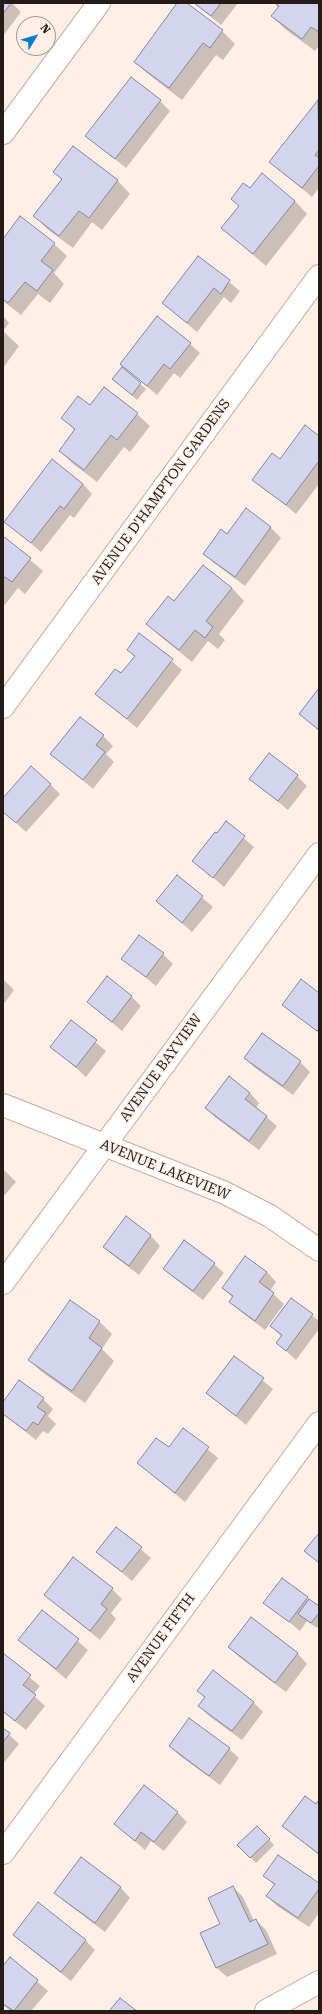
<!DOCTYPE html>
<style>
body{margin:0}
#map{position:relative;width:322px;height:2014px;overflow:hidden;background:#ffefe7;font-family:"Roboto Serif",serif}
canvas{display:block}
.frame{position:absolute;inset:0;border:4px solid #251c17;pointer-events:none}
.north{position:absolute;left:16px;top:16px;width:40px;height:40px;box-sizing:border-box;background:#ffefe7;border:1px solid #a89b94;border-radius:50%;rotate:52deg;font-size:11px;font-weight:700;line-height:16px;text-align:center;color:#251c17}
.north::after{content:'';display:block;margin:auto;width:14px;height:18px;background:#0c7bc5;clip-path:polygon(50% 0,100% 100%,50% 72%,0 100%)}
</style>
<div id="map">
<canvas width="322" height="2014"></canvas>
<div class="frame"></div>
<div class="north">N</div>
</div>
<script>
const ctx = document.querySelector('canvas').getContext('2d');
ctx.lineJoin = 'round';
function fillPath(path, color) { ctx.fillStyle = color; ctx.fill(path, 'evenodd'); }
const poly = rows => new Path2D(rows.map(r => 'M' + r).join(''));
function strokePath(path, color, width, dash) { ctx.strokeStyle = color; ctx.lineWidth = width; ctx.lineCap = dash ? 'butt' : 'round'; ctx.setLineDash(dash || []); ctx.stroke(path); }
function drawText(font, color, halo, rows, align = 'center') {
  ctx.font = font + ' "Roboto Serif",serif'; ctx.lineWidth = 3; ctx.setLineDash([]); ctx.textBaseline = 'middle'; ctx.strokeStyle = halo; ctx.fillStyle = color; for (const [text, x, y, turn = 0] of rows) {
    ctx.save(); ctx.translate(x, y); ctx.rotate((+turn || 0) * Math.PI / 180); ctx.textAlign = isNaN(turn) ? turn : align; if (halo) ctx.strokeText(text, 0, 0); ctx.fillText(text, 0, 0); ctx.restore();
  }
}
const shadow = poly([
 [3,3,12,3,21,12,3,36],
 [178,3,186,3,222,31,235,44,223,60,216,55,182,100,148,74,135,62],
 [194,3,238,3,221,25],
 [274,3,319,3,319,46,315,51,285,29,272,16,279,8],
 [160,101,170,111,126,168,86,136],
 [318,101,319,188,312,197,270,162],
 [74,147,118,181,130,194,102,230,92,222,73,248,47,229,35,216,62,180,55,172],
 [295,201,307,214,266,266,222,228,239,206],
 [3,241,54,244,67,256,54,273,64,284,50,303,38,294,21,315,3,301],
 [198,257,240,291,231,303,224,297,197,332,163,303],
 [3,316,9,323,3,331],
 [3,331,19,346,3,368],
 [190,344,200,353,180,378,174,373,157,395,121,364],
 [122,369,146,389,137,400,114,379],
 [90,407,137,414,150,426,130,452,124,447,97,482,72,463,60,450,75,430,63,418],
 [319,437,319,484,296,514,254,479,280,460],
 [83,484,92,494,74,518,70,515,41,552,5,521],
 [246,510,271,528,281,538,245,586,214,563,204,553,227,535],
 [3,537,43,571,25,594,18,588,3,607],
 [232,588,244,601,219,634,225,640,218,649,208,641,192,662,160,636,147,624,175,602],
 [140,634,182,670,137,728,96,694,121,675,135,657,128,650],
 [319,690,319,731,300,714],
 [103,736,113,746,106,754,114,762,93,789,51,754],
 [297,776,307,786,288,810,250,779],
 [50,784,60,794,26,832,3,811,3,800],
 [226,823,254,847,224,887,194,861],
 [177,876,213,907,192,932,157,901],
 [163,954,173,964,156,986,123,959],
 [3,979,14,990,3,1005],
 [319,994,319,1033,283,1005],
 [131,996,141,1006,122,1031,88,1002],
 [71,1022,106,1051,86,1077,52,1047],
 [245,1058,300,1062,310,1072,293,1095,255,1068],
 [250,1093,259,1103,256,1108,277,1126,259,1150,216,1118,206,1108],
 [3,1169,16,1182,3,1197],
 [126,1218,151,1236,160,1246,139,1275,114,1256,104,1247],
 [214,1264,224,1273,203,1300,174,1278,164,1269],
 [267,1272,276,1282,270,1291,284,1304,265,1330,240,1311,230,1302,233,1298,223,1288],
 [292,1300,319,1321,319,1329,296,1360,277,1343,282,1337,271,1326],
 [70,1301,100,1322,112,1334,102,1349,114,1361,85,1403,42,1372,29,1360],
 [234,1357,273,1389,246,1425,207,1393],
 [43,1399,53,1409,48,1416,56,1424,48,1434,43,1431,36,1440,3,1414,3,1403],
 [184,1429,218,1458,185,1502,138,1463,169,1449],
 [116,1528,151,1558,132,1581,98,1552],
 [283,1579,319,1608,319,1625,317,1628,307,1621,300,1631,265,1603],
 [112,1589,122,1599,111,1613,116,1619,100,1640,45,1595],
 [42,1611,88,1650,66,1679,20,1640],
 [251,1618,298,1654,307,1664,286,1692,239,1657,229,1647],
 [3,1655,40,1686,33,1695,45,1706,26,1730,3,1712],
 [199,1691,253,1702,263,1712,242,1740,209,1716,199,1706,205,1698],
 [3,1729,19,1744,3,1764],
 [170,1746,229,1749,239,1758,220,1785,180,1756],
 [319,1801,319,1855,284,1826,316,1806],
 [177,1812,187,1822,164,1851,151,1841,145,1850,115,1824],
 [257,1827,274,1845,256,1863,239,1845],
 [81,1858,121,1888,130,1898,105,1932,65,1902,56,1893],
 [265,1876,319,1884,319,1913,309,1927,277,1906,267,1896,275,1885],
 [233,1887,243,1897,254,1921,256,1920,266,1930,277,1954,227,1977,217,1968,221,1924],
 [14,1935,85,1940,95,1950,71,1981,24,1944],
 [10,1958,48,1991,31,2011,10,2011,3,2005,3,1967]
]);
const building = poly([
 [3,3,11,3,3,14,3,3],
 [177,3,187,3,223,30,210,48,203,43,169,88,134,62,177,3],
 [194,3,221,3,211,16,194,3],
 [275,3,319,3,319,32,311,27,302,39,271,16,279,6,275,3],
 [131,77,161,100,115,159,85,136,131,77],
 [318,100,319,150,315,155,319,158,319,166,302,188,269,162,318,100],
 [73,146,118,180,89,218,79,211,59,236,33,216,62,179,53,172,73,146],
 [262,173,295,201,253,254,221,228,239,206,231,199,243,183,250,188,262,173],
 [20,216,55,243,41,261,53,270,37,291,25,282,8,303,3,299,3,239,20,216],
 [198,256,230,280,221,294,214,288,187,323,162,303,198,256],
 [157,316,191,343,170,369,164,364,147,386,120,364,157,316],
 [122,367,141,383,132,395,112,379,122,367],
 [104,387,138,413,117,440,111,435,84,470,59,451,75,429,61,418,78,396,90,405,104,387],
 [305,425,319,436,319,461,286,505,252,480,272,453,280,459,305,425],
 [52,459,83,484,64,509,60,506,31,543,4,522,52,459],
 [246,508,271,527,235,577,203,554,221,529,227,534,246,508],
 [3,536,31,558,12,582,5,577,3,578,3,536],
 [203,565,232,588,206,621,213,627,205,638,195,630,179,650,146,624,168,596,174,601,203,565],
 [139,633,173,659,127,719,95,694,115,669,121,673,135,656,127,650,139,633],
 [319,688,319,730,299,714,319,688],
 [80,717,104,735,96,745,105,752,83,780,50,754,80,717],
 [269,753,298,775,278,801,249,779,269,753],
 [31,766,51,784,16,823,3,812,3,798,31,766],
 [226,821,245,836,213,878,192,861,215,832,217,833,226,821],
 [177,875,203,896,182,923,156,901,177,875],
 [139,935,164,953,146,977,121,959,139,935],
 [107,976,132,996,112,1022,87,1002,107,976],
 [301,979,319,993,319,1029,317,1031,282,1005,301,979],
 [71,1020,97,1040,76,1067,50,1047,71,1020],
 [262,1033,301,1061,283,1086,244,1058,262,1033],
 [229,1076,250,1093,245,1099,267,1116,249,1141,205,1108,229,1076],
 [126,1216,151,1235,129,1266,103,1247,126,1216],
 [184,1240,215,1263,193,1291,163,1269,184,1240],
 [245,1256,267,1272,259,1282,274,1293,255,1321,229,1302,233,1296,222,1288,245,1256],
 [291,1298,313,1314,286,1351,276,1343,282,1335,270,1326,291,1298],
 [70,1300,100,1321,89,1338,102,1348,72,1391,28,1360,70,1300],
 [234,1356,264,1378,236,1416,206,1393,234,1356],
 [19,1380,44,1398,37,1407,46,1413,38,1425,33,1422,26,1431,3,1414,3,1402,19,1380],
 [183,1428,209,1447,175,1493,137,1463,156,1438,169,1447,183,1428],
 [116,1527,142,1547,122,1572,96,1552,116,1527],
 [319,1533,319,1563,304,1551,319,1533],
 [73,1557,113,1588,101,1604,107,1609,90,1631,44,1595,73,1557],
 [282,1578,308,1597,289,1622,263,1603,282,1578],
 [309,1599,319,1606,319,1613,311,1623,298,1614,309,1599],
 [42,1610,79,1639,56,1669,18,1640,42,1610],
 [251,1617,298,1653,275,1683,228,1647,251,1617],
 [3,1653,31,1675,23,1685,36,1695,15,1721,3,1711,3,1653],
 [213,1670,254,1702,232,1731,198,1706,205,1697,197,1691,213,1670],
 [189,1718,230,1748,209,1776,169,1746,189,1718],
 [3,1728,10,1733,3,1742,3,1728],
 [144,1785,178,1812,154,1842,141,1832,135,1841,114,1824,144,1785],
 [305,1796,316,1804,319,1800,319,1854,282,1826,305,1796],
 [257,1826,270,1839,250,1858,237,1845,257,1826],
 [278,1855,319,1883,319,1889,298,1918,266,1896,275,1884,263,1876,278,1855],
 [81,1857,121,1887,95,1923,54,1893,81,1857],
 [233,1886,250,1922,256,1919,268,1944,216,1968,200,1933,220,1924,208,1898,233,1886],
 [38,1902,86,1940,61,1972,13,1935,38,1902],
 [10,1957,38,1980,14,2011,3,2004,3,1966,10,1957],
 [120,1998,137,2011,109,2011,120,1998]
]);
const street = poly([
 [3,133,99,3],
 [3,707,319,276],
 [3,1105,223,1192,270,1216,319,1250],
 [3,1283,319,854],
 [3,1853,319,1423]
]);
const secondary = poly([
 [266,2011,319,1982]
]);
const streetNames = [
 ["AVENUE D'HAMPTON GARDENS",161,492,-54],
 ["AVENUE BAYVIEW",161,1068,-54],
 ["AVENUE LAKEVIEW",165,1170,22],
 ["AVENUE FIFTH",161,1638,-54]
];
fillPath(shadow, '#0003');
fillPath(building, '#d3d5ee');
strokePath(building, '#85879e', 1);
strokePath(street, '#c4ac9e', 24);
strokePath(secondary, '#c4ac9e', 24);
strokePath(street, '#fff', 22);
strokePath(secondary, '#fff', 22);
drawText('14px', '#251c17', '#ffefe7', streetNames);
</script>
